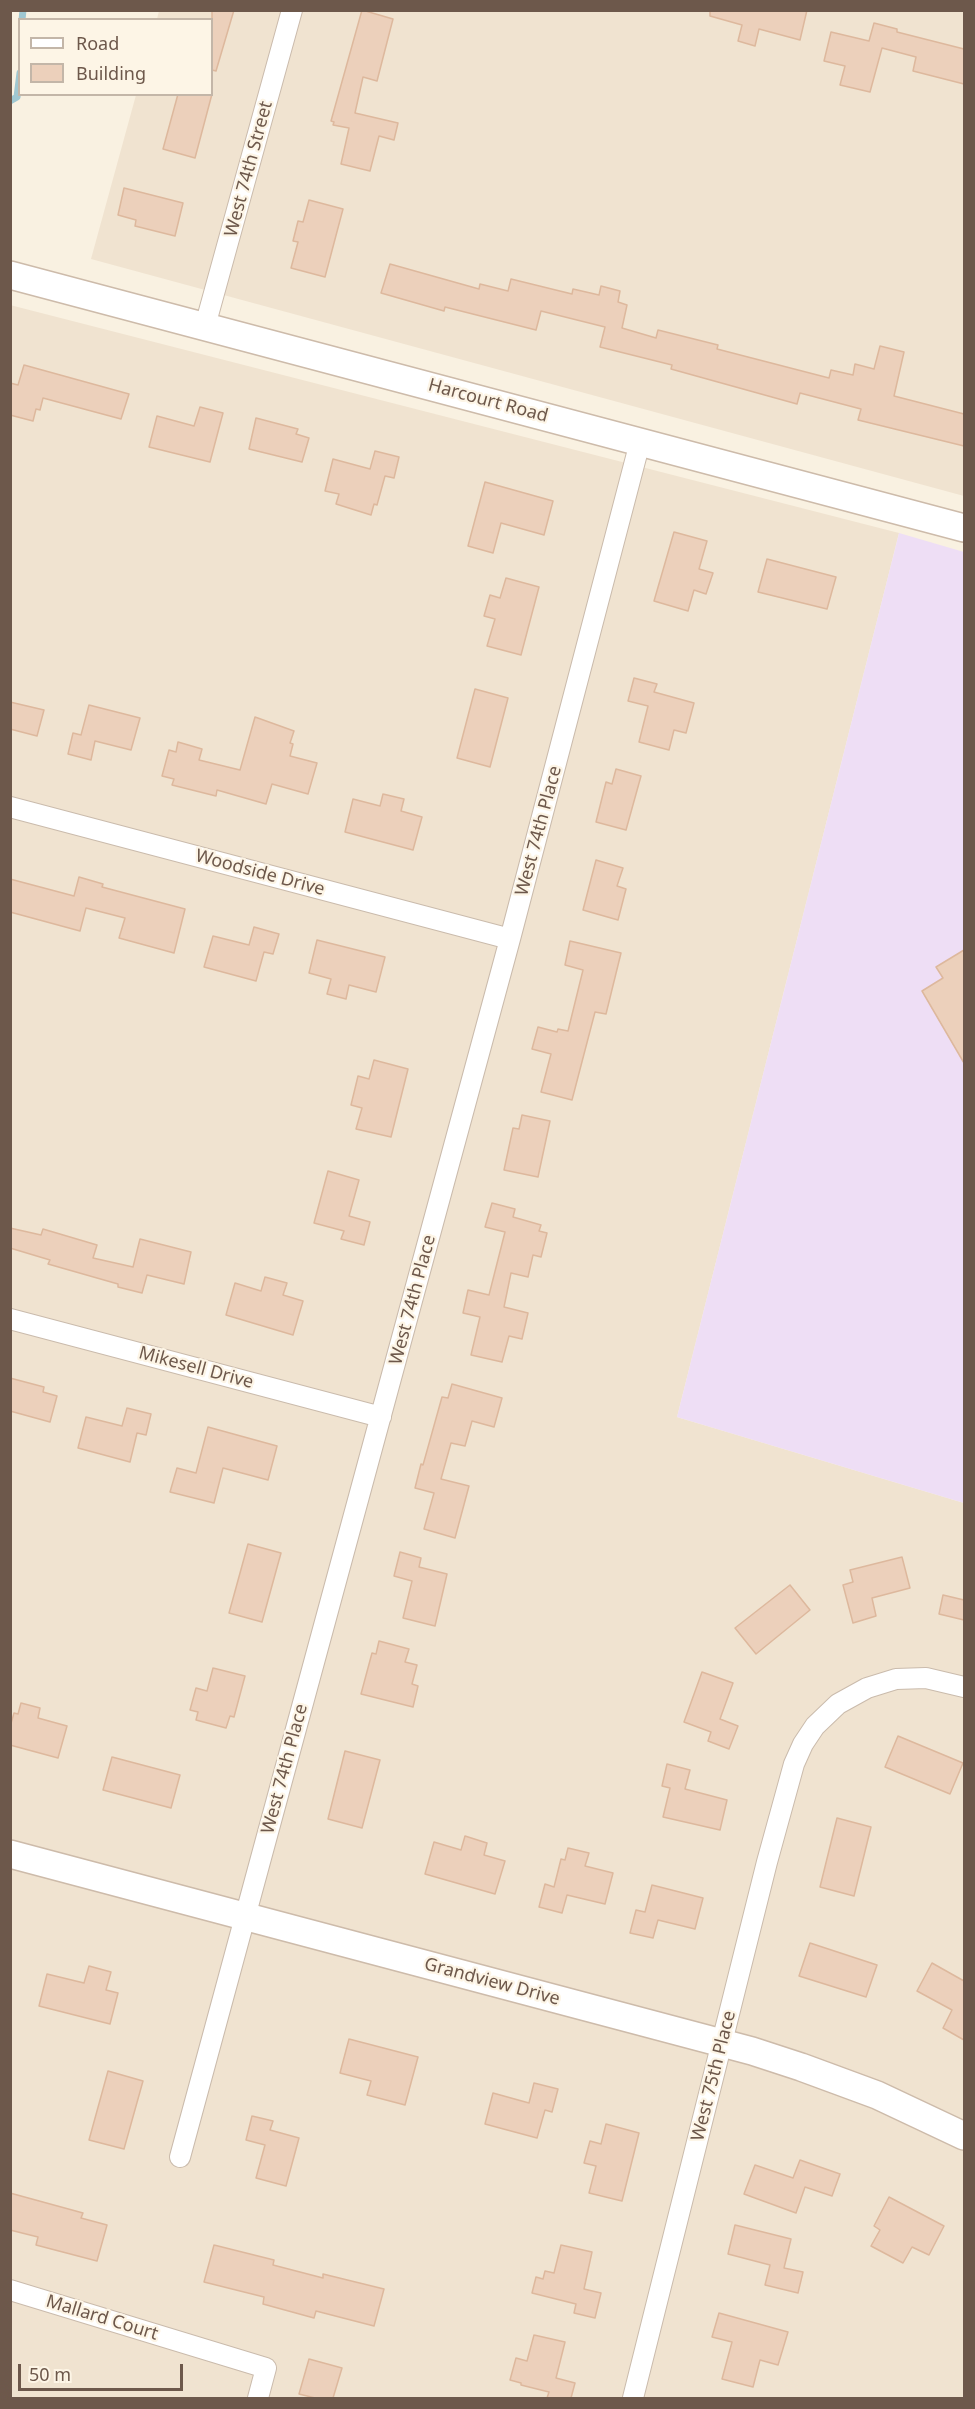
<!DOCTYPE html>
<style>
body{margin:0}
#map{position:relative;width:975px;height:2409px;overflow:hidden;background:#f9f1e1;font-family:"Noto Sans",sans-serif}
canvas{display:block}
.frame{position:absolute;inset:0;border:12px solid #6d584b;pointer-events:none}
.legend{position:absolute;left:18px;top:18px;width:195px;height:78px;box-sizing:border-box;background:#fdf5e6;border:2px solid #c3b6a8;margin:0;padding:8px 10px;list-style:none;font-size:18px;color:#6d584b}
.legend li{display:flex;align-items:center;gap:12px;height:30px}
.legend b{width:30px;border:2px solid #c3b6a8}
.scale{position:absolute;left:18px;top:2364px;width:165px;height:27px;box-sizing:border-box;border:3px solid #6d584b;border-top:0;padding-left:8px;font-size:18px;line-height:21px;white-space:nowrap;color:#6d584b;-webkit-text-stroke:4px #fdf5e6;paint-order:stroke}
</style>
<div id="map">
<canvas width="975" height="2409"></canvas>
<div class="frame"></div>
<ul class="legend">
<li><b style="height:8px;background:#fff"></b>Road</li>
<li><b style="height:16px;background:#ecd0bb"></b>Building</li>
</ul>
<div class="scale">50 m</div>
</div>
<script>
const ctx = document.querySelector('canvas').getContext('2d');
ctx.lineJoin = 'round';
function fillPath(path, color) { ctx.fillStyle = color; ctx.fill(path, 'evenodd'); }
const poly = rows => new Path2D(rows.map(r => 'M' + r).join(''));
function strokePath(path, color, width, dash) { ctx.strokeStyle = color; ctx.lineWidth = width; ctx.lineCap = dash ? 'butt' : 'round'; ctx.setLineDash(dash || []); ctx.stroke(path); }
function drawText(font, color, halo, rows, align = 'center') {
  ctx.font = font + ' "Noto Sans",sans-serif'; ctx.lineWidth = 4.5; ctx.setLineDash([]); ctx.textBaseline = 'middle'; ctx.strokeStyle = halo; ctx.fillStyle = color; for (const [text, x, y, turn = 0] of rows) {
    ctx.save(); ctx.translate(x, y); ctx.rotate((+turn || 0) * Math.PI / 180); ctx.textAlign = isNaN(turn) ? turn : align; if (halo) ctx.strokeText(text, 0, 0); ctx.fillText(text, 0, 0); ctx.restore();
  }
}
const residential = poly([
 [159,11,964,11,964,496,91,259,136,95,212,94,212,20,157,19],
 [10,305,899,533,677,1417,964,1503,964,2398,11,2398]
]);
const education = poly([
 [899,533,964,552,964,1503,677,1417]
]);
const stream = poly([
 [22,20,23,10],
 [10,101,17,97,20,73]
]);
const building = poly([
 [212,10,234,10,216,71,212,70,212,10],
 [362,10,393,19,377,81,363,77,355,113,398,123,394,140,379,136,370,171,341,164,349,128,333,125,334,122,331,121,362,10],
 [710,10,807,10,800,40,759,29,755,46,738,41,742,25,710,16,710,10],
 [874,23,897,29,897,32,964,49,964,84,913,71,916,57,882,48,870,92,840,85,845,66,824,61,831,32,869,41,874,23],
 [178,94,212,94,195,158,163,149,178,94],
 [124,188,183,203,175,236,135,226,136,220,118,215,124,188],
 [309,200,343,209,325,277,291,268,298,242,293,241,298,221,303,222,309,200],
 [390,264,479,289,480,284,508,291,511,279,572,294,573,289,599,295,601,286,620,291,618,302,627,305,622,328,656,338,658,330,718,345,717,349,829,378,831,370,853,375,855,364,874,369,880,346,904,352,894,396,964,414,964,446,858,420,861,409,800,393,797,404,671,369,672,365,600,347,605,327,541,311,536,330,445,307,444,311,381,293,390,264],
 [24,365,129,394,121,419,43,398,40,410,36,409,33,421,10,415,10,383,18,385,24,365],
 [200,407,223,413,210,462,149,447,157,416,194,426,200,407],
 [256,418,298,429,296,434,309,438,302,462,249,449,256,418],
 [375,451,399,457,394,478,385,476,377,505,374,504,371,515,336,504,339,494,325,491,333,459,370,469,375,451],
 [485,482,553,501,544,535,501,523,493,553,468,546,485,482],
 [674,532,707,541,699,569,713,573,706,594,694,590,688,611,654,601,674,532],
 [767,559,836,577,827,609,758,592,767,559],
 [506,578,539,587,521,655,487,646,495,619,484,616,490,595,500,598,506,578],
 [634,678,657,684,654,692,694,703,686,733,674,730,669,750,639,742,648,706,628,701,634,678],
 [475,689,508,698,490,767,457,758,475,689],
 [10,702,44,710,37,736,10,729,10,702],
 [89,705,140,718,131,750,95,741,91,760,68,754,73,733,81,735,89,705],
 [255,717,294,731,290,743,293,744,290,756,317,763,308,794,272,784,266,804,217,790,216,796,172,785,174,779,162,776,169,750,176,752,178,742,202,749,199,760,240,770,255,717],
 [616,769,641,776,626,830,596,822,606,782,612,784,616,769],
 [383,794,404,799,401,811,422,817,413,850,345,832,353,799,380,806,383,794],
 [596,860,623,868,617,886,626,889,618,920,583,910,596,860],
 [79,877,103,884,102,887,185,909,174,953,119,938,125,918,86,908,80,931,10,912,10,879,74,896,79,877],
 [254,927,279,934,273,954,264,952,256,981,204,967,213,936,249,945,254,927],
 [317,940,385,957,376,992,349,985,346,999,327,994,331,979,309,973,317,940],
 [570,941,621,953,606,1014,595,1012,572,1100,541,1092,551,1054,532,1049,538,1027,557,1032,558,1029,568,1031,583,970,565,965,570,941],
 [964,950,964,1063,922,991,943,978,936,967,964,950],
 [374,1060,408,1069,391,1137,356,1129,362,1108,351,1105,358,1076,369,1079,374,1060],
 [522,1115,550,1121,538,1177,504,1170,513,1128,519,1129,522,1115],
 [328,1171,359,1180,349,1216,370,1222,364,1245,341,1239,344,1231,314,1223,328,1171],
 [492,1203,515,1209,513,1217,541,1225,539,1231,547,1233,541,1257,533,1255,528,1277,511,1273,504,1307,528,1313,522,1339,509,1336,502,1362,471,1355,480,1317,463,1313,468,1290,489,1295,505,1232,485,1227,492,1203],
 [10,1228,41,1235,43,1229,97,1245,93,1258,133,1267,140,1239,191,1252,184,1284,147,1275,142,1293,118,1287,118,1284,48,1264,50,1260,10,1248,10,1228],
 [265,1277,287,1283,283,1295,303,1301,293,1335,226,1315,235,1283,261,1291,265,1277],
 [10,1378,44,1387,43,1392,57,1396,50,1422,10,1411,10,1378],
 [452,1384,502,1398,494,1427,472,1421,465,1446,451,1443,441,1479,469,1486,455,1538,424,1529,434,1493,415,1488,421,1464,423,1465,442,1397,448,1398,452,1384],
 [127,1408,151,1414,146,1435,137,1433,130,1462,78,1448,86,1417,122,1426,127,1408],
 [208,1427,277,1446,268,1480,223,1468,214,1503,170,1492,177,1468,196,1473,208,1427],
 [248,1544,281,1553,262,1622,229,1613,248,1544],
 [400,1552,421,1558,419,1567,447,1574,435,1626,403,1618,412,1581,394,1576,400,1552],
 [902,1557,910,1588,872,1598,876,1616,853,1623,843,1585,853,1582,850,1570,902,1557],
 [790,1585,810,1610,756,1654,735,1628,790,1585],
 [943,1595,964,1600,964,1620,939,1614,943,1595],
 [379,1641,409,1649,405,1662,417,1665,412,1684,418,1686,413,1707,361,1694,372,1653,376,1654,379,1641],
 [213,1668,245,1676,234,1717,230,1716,226,1728,196,1720,198,1712,190,1710,196,1688,207,1691,213,1668],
 [702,1672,733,1683,720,1719,738,1726,729,1749,708,1741,711,1732,684,1722,702,1672],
 [21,1703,40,1708,38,1718,67,1726,58,1758,10,1745,10,1727,14,1713,18,1714,21,1703],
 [898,1736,963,1763,950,1794,885,1767,898,1736],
 [345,1751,380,1760,362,1828,328,1819,345,1751],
 [112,1757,180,1775,171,1808,103,1790,112,1757],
 [667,1764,690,1770,685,1789,727,1800,720,1830,663,1817,670,1788,662,1786,667,1764],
 [837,1818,871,1827,854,1896,820,1887,837,1818],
 [465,1836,487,1843,484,1855,505,1861,495,1894,425,1874,434,1842,461,1850,465,1836],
 [568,1848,589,1853,585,1866,613,1873,605,1904,567,1895,562,1913,539,1907,545,1884,554,1887,561,1859,565,1860,568,1848],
 [652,1885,703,1898,695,1929,658,1920,653,1938,630,1933,636,1910,645,1912,652,1885],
 [810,1943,877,1965,866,1997,799,1976,810,1943],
 [932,1963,964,1981,964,2040,943,2028,952,2010,917,1991,932,1963],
 [89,1966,111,1972,106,1990,118,1993,110,2024,39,2006,47,1974,84,1983,89,1966],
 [349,2039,418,2057,405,2105,367,2095,371,2081,340,2073,349,2039],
 [108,2071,143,2081,124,2149,89,2140,108,2071],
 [534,2083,558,2089,552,2112,545,2110,537,2138,485,2124,493,2093,529,2103,534,2083],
 [252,2116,273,2121,270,2130,299,2138,286,2186,256,2178,265,2145,246,2140,252,2116],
 [606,2124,639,2133,622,2201,589,2193,596,2166,584,2163,590,2141,601,2144,606,2124],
 [800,2160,840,2174,832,2196,805,2187,796,2213,744,2194,755,2165,793,2178,800,2160],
 [10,2193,83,2213,81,2218,107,2225,97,2261,36,2245,38,2237,10,2230,10,2193],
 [889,2197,944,2226,929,2255,912,2247,903,2263,871,2246,880,2230,874,2226,889,2197],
 [735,2225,791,2239,784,2268,803,2272,798,2293,765,2285,770,2265,728,2254,735,2225],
 [214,2245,274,2260,273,2265,323,2278,323,2274,384,2289,374,2326,316,2311,314,2318,263,2304,264,2297,204,2282,214,2245],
 [561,2245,592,2252,584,2289,601,2293,595,2318,574,2313,576,2304,532,2293,536,2277,543,2279,545,2271,554,2273,561,2245],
 [719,2313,788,2332,778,2365,760,2360,753,2387,722,2379,732,2342,712,2337,719,2313],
 [534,2335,565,2342,556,2378,575,2383,571,2398,547,2398,549,2392,521,2385,521,2383,510,2380,516,2358,527,2361,534,2335],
 [309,2359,342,2368,333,2398,315,2398,299,2394,309,2359]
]);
const street = poly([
 [205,326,292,10],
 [10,807,510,939],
 [10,1319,381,1417],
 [180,2157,510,939,640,442],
 [10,2290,266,2368,258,2398],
 [633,2398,767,1862,794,1764,803,1744,815,1726,838,1704,867,1688,896,1679,926,1678,964,1687]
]);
const secondary = poly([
 [10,275,964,528],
 [10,1854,752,2051,801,2067,877,2095,964,2136]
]);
const streetNames = [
 ["West 74th Street",249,169,-75],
 ["Harcourt Road",488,401,15],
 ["West 74th Place",539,831,-75],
 ["Woodside Drive",260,873,15],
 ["West 74th Place",413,1300,-75],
 ["Mikesell Drive",196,1368,15],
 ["West 74th Place",285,1769,-75],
 ["Grandview Drive",492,1982,15],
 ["West 75th Place",714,2076,-76],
 ["Mallard Court",102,2318,17]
];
fillPath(residential, '#f0e3d0');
fillPath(education, '#eedef5');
strokePath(stream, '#9fc7d1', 7);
fillPath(building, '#ecd0bb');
strokePath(building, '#ddb89d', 1.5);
strokePath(street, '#cabbac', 22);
strokePath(secondary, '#cdbbaa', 30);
strokePath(street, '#fff', 20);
strokePath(secondary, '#fff', 27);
drawText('18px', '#6d584b', '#fdf5e6', streetNames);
</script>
